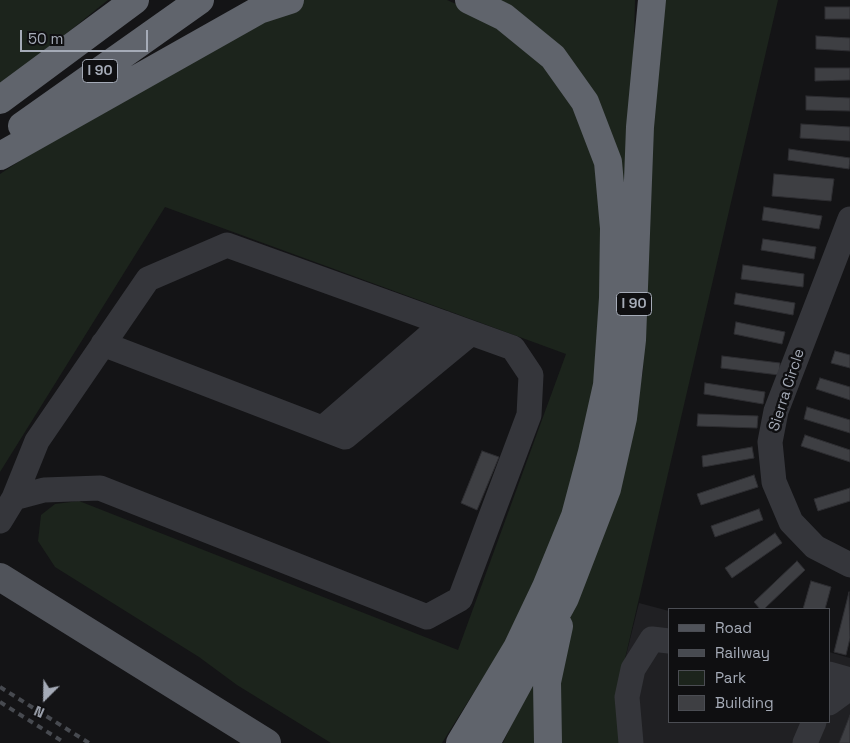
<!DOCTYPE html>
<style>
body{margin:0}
#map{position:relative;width:850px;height:743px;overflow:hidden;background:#141416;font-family:"Space Grotesk",sans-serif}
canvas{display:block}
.legend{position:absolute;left:668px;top:608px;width:162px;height:115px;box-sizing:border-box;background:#0f0f11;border:1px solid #4b4d53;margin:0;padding:6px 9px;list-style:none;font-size:15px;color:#a5abb7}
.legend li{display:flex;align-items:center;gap:10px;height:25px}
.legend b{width:25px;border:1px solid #4b4d53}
.north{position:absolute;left:20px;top:673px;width:50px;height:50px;-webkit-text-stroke:4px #0f0f11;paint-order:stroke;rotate:203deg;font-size:14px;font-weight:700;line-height:20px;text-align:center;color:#a5abb7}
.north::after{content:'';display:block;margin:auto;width:18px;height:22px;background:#a5abb7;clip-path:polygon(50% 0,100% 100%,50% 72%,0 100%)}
.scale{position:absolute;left:20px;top:30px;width:128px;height:22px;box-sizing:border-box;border:2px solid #a5abb7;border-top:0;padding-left:6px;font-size:15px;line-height:18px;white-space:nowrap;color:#a5abb7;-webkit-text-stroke:4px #0f0f11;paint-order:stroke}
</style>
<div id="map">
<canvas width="850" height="743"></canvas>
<ul class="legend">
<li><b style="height:6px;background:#50535a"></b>Road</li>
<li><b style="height:6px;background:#474a50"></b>Railway</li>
<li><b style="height:14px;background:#1c241c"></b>Park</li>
<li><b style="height:14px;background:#3e3f43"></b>Building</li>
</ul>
<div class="north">N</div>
<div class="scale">50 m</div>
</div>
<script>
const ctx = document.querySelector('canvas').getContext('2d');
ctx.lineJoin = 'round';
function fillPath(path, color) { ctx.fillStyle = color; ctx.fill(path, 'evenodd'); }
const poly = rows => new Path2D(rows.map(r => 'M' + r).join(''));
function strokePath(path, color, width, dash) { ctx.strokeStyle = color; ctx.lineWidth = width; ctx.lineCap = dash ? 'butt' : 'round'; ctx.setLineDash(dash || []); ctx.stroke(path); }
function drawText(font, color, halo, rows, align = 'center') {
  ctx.font = font + ' "Space Grotesk",sans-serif'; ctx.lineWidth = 5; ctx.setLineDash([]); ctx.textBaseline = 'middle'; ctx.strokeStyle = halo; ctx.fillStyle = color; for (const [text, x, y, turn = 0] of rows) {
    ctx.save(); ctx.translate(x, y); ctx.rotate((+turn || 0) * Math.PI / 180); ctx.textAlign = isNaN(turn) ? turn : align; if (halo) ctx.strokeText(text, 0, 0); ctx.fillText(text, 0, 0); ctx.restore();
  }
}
const built = poly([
 [639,603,669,611,669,722,829,722,829,652,850,658,850,743,622,743,621,676]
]);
const green = poly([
 [0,0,108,0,0,87],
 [299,0,447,0,479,14,541,61,585,126,598,172,603,221,598,358,587,424,570,496,538,576,501,649,442,743,331,743,237,685,199,657,55,567,38,541,41,515,55,504,79,501,458,650,566,354,165,207,0,472,0,174,106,104],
 [497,0,635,0,630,201,621,200,620,173],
 [659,0,778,0,621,676,622,743,556,743,555,682,566,628,618,496,643,371,649,146],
 [541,660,536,743,503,743]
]);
const building = poly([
 [825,7,850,7,850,19,825,19,825,7],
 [816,36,850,38,850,51,816,49,816,36],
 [815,68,850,68,850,80,815,81,815,68],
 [806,96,850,98,850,111,806,110,806,96],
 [801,124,850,127,850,141,800,138,801,124],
 [789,149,850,158,849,169,788,160,789,149],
 [774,174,834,179,831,201,772,196,774,174],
 [764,207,822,216,819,229,762,220,764,207],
 [763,239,816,247,814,259,761,250,763,239],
 [743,265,804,274,803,287,741,279,743,265],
 [736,293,795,303,793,315,734,304,736,293],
 [736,322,785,332,782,344,734,334,736,322],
 [835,351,850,355,850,368,831,363,835,351],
 [722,356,780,363,779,375,721,368,722,356],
 [820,378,850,387,850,400,816,389,820,378],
 [705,383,765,392,763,404,704,394,705,383],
 [807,407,850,420,850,433,804,419,807,407],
 [698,414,758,416,757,428,697,426,698,414],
 [805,435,850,450,850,462,801,446,805,435],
 [752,447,754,458,703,467,702,456,752,447],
 [482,451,499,457,477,510,461,503,482,451],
 [754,475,758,487,701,505,697,494,754,475],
 [850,488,850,501,818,511,814,499,850,488],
 [759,509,763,520,715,537,711,526,759,509],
 [775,533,782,543,732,578,725,568,775,533],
 [797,561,805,570,764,609,760,609,754,602,797,561],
 [811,581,831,587,825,609,803,609,811,581],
 [849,592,850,638,846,655,834,652,849,592],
 [850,715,850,743,839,743,850,715]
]);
const minor = poly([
 [850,219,776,411,770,442,774,482,791,522,815,547,850,565],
 [103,344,345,437,471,333],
 [323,428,444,323],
 [0,521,14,498,37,441,148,279,227,245,513,348,531,375,529,415,460,599,427,617,100,488,44,490,14,498],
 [829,674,850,680],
 [829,703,850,688],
 [631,743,627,697,633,669,652,639,669,641],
 [805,743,814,722]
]);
const major = poly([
 [0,577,267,743]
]);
const highway = poly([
 [0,100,135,0],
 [22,126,200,0],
 [0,156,259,10,290,0],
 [460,743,517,648,546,587,575,516,592,452,607,385,613,298,614,228,608,162,585,102,553,57,504,17,469,0],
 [486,743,565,598,607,489,623,418,632,340,640,127,652,0],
 [548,743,547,682,559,626]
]);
const rail = poly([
 [0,687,89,743],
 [0,702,65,743]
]);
const shields = [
 [100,71,35],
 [634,304,35]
];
const shieldNames = [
 ["I 90",100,71],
 ["I 90",634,304]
];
const streetNames = [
 ["Sierra Circle",787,390,-72]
];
fillPath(built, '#202023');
fillPath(green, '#1c241c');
fillPath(building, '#3e3f43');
strokePath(building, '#2e2e32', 1);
strokePath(minor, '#35363b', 25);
strokePath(major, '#50535a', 28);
strokePath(highway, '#60646c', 28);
strokePath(rail, '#474a50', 4, [6, 5]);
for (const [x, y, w] of shields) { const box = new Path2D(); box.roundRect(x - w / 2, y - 11.5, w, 23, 4); ctx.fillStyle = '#0f0f11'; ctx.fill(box); strokePath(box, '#a5abb7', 1); }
drawText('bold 14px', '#a5abb7', null, shieldNames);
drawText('15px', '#a5abb7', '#0f0f11', streetNames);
</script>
